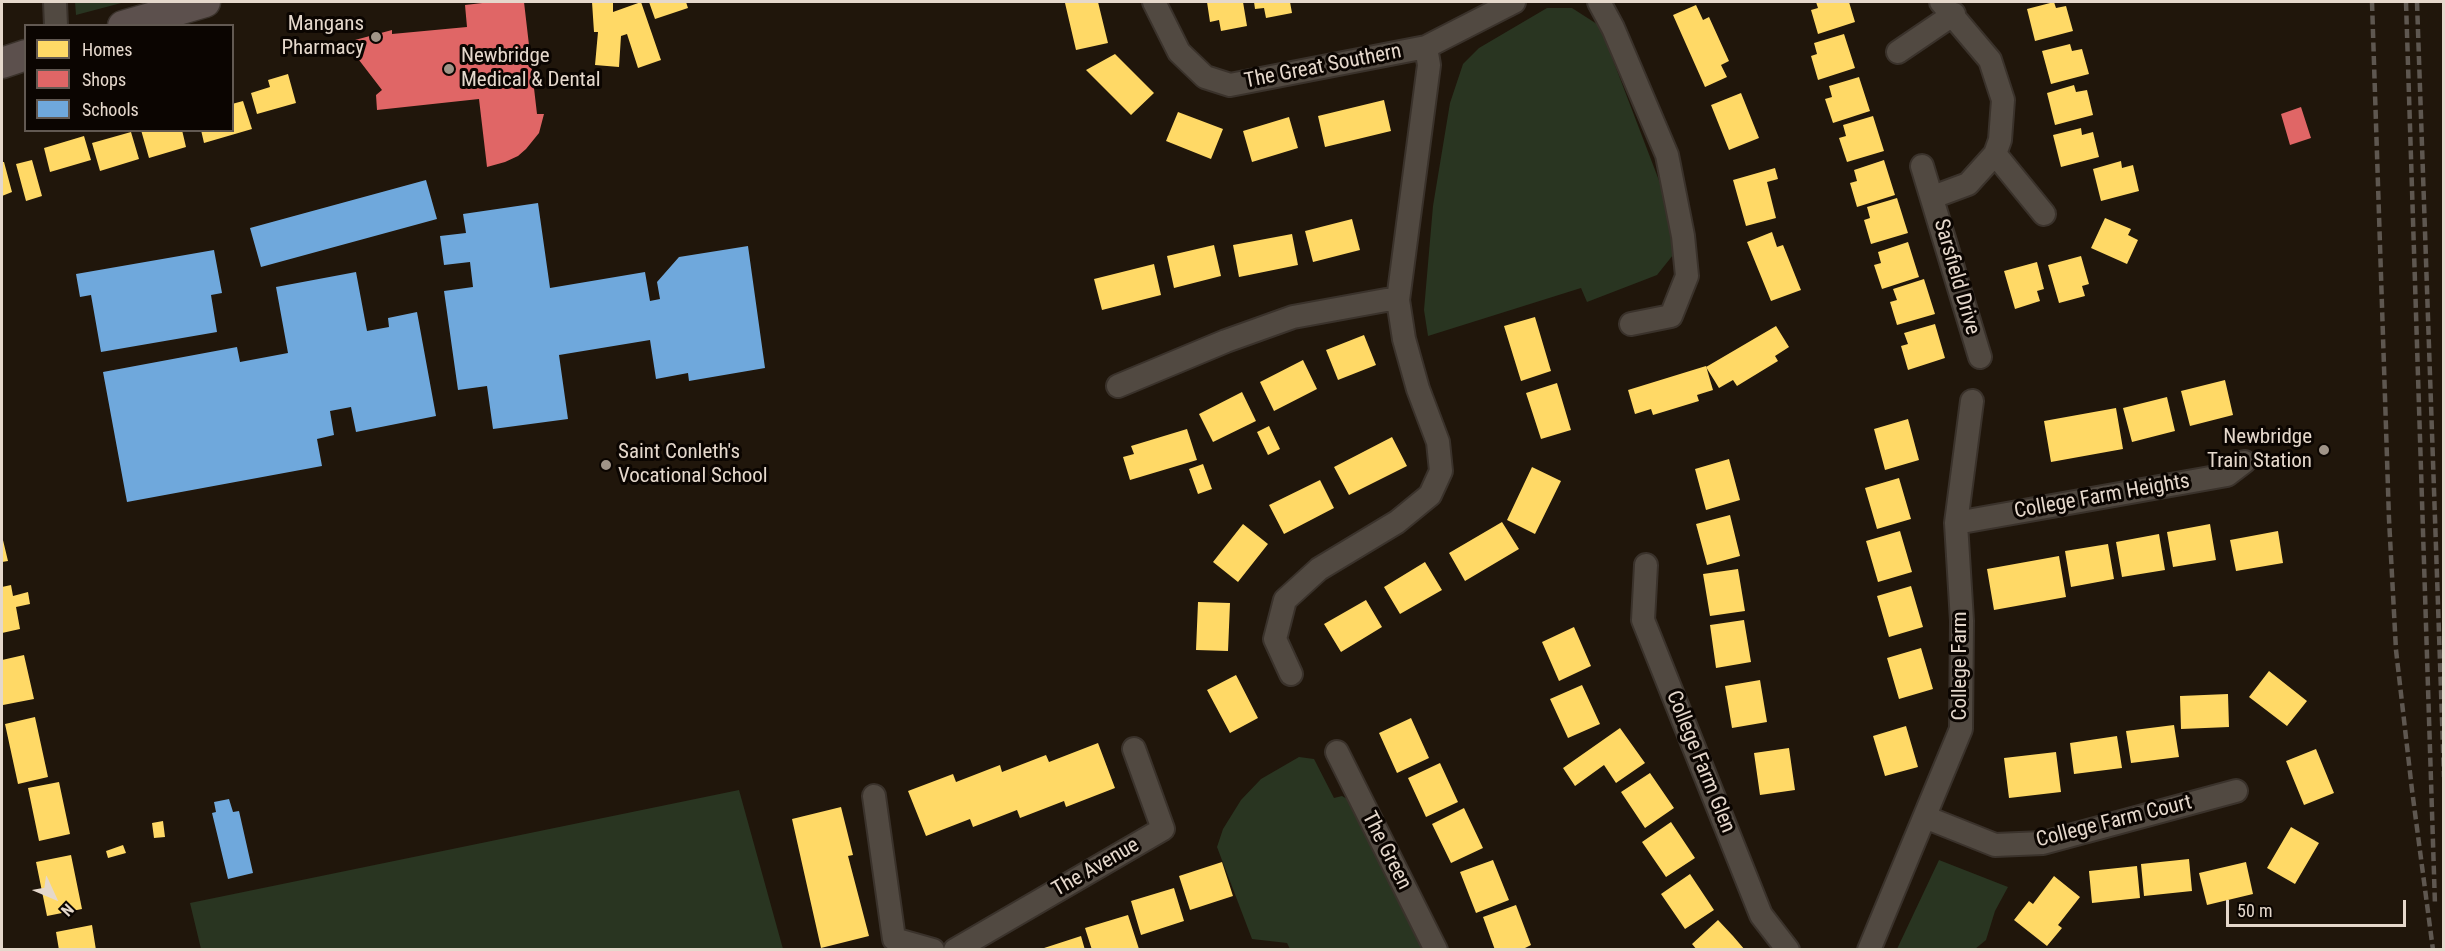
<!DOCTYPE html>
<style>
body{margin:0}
#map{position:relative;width:2445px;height:951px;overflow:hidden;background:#20160b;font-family:"Roboto Condensed",sans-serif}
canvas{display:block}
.frame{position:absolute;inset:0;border:3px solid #e5d8cc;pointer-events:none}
.legend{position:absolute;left:24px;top:24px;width:210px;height:108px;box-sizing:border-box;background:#0b0501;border:2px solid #625952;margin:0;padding:8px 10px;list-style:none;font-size:18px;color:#e5d8cc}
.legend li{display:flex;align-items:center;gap:12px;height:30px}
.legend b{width:30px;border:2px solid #625952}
.north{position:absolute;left:24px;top:867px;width:60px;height:60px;-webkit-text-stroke:4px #0b0501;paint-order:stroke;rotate:134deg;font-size:16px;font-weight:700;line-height:24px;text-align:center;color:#e5d8cc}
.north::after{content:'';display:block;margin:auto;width:21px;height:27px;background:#e5d8cc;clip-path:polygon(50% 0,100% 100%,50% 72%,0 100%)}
.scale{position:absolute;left:2226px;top:900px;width:180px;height:27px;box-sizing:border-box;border:3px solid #e5d8cc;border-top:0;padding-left:8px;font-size:18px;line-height:21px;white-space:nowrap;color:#e5d8cc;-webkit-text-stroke:4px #0b0501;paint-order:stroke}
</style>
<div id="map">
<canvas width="2445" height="951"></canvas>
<div class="frame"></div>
<ul class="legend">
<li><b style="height:16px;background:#ffd966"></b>Homes</li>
<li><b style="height:16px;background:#e06666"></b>Shops</li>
<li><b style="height:16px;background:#6fa8dc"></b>Schools</li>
</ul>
<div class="north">N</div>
<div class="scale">50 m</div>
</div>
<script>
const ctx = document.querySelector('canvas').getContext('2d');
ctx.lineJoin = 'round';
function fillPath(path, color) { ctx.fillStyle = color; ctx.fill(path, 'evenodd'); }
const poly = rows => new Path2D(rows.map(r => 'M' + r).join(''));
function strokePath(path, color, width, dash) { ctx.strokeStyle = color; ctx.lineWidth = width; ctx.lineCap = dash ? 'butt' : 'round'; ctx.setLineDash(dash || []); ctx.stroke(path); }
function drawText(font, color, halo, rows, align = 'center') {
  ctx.font = font + ' "Roboto Condensed",sans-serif'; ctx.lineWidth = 6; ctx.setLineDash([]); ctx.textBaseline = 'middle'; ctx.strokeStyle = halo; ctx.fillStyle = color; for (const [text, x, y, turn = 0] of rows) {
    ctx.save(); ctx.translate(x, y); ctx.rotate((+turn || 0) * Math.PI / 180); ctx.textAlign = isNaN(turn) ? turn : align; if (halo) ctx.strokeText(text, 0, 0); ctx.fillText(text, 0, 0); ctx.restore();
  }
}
const green = poly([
 [75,2,125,2,76,15],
 [1547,8,1572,8,1600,26,1668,204,1673,255,1657,275,1587,302,1581,288,1428,336,1424,310,1433,206,1450,103,1463,64,1479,48],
 [1299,757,1314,759,1334,798,1342,796,1351,801,1424,949,1290,949,1287,943,1252,939,1217,847,1223,829,1241,800,1261,779],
 [739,790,783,949,201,949,190,903],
 [1939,860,2008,887,1995,911,1986,940,1975,949,1897,949]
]);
const homes = poly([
 [592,2,613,2,613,12,641,2,661,60,638,68,627,34,621,36,619,67,595,65,598,32,594,32],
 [649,2,686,2,688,8,655,19],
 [1073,2,1098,2,1108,43,1076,50,1065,3],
 [1207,2,1243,2,1247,26,1221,31,1219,20,1210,22],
 [1254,2,1290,2,1292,13,1266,18,1264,8,1255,9],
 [1816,2,1849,2,1855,22,1818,34,1811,10,1818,8],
 [2054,2,2056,8,2066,6,2073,31,2035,41,2027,9],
 [1696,5,1703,20,1709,17,1729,61,1721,65,1727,77,1705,87,1673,15],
 [1844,34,1855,68,1818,80,1811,56,1817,54,1814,43],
 [2070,44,2072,51,2082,49,2089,74,2051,84,2042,51],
 [1115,54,1154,93,1131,115,1086,70],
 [288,74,296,103,257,114,251,93,270,87,268,80],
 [1859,77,1870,111,1833,123,1825,99,1832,97,1829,86],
 [2074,85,2076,92,2087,90,2093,115,2055,125,2047,93],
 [1741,93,1759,138,1729,150,1711,105],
 [1384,100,1391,131,1325,147,1318,116],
 [243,101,252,129,204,143,201,130,232,130,232,104],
 [1178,112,1223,129,1211,159,1166,141],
 [1873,116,1884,151,1847,162,1839,138,1846,136,1843,125],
 [1289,117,1298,148,1252,162,1243,131],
 [2081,128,2082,135,2093,132,2099,157,2061,167,2053,135],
 [141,130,182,130,186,147,149,158],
 [131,132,139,159,100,171,92,143],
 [84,136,91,160,50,172,44,148],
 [32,160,42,196,26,201,16,164],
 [1884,160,1895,195,1857,207,1850,183,1857,181,1854,170],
 [2121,161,2122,168,2133,165,2139,191,2101,201,2093,169],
 [2,162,4,162,12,192,2,196],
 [1775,168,1778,179,1767,182,1776,218,1746,226,1733,180],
 [1897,198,1908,233,1871,244,1864,220,1870,218,1867,207],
 [2105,218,2131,229,2128,235,2138,240,2127,264,2091,248],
 [1352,219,1360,250,1313,262,1305,231],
 [1772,232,1777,247,1783,245,1801,290,1771,301,1747,242],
 [1292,234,1298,265,1239,277,1233,245],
 [1908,242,1919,277,1882,289,1874,265,1881,263,1878,252],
 [1214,245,1221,276,1174,288,1167,256],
 [2081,256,2089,284,2082,286,2085,296,2059,303,2048,265],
 [2037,262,2044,289,2037,291,2040,301,2015,309,2004,271],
 [1154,264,1161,295,1102,310,1094,279],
 [1924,279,1935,314,1897,325,1890,302,1897,300,1893,289],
 [1535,317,1551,371,1521,381,1504,326],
 [1935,324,1945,358,1908,370,1901,346,1908,344,1904,333],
 [1776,326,1789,347,1775,356,1778,361,1737,386,1733,380,1719,388,1706,367],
 [1364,335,1376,365,1338,380,1326,350],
 [1303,360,1317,389,1274,411,1260,382],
 [1706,366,1713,390,1697,395,1699,401,1653,415,1651,409,1635,414,1628,390],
 [2225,380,2233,415,2190,426,2181,391],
 [1557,383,1571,430,1541,439,1526,393],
 [1242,392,1256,421,1213,442,1199,414],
 [2167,397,2175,431,2132,442,2123,408],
 [2116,408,2123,449,2051,462,2044,421],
 [1908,419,1919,460,1885,470,1874,429],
 [1269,426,1280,449,1268,455,1257,432],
 [1187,429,1197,460,1130,480,1123,457,1134,454,1131,446],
 [1392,437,1407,466,1349,495,1334,467],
 [1729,459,1740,500,1706,510,1695,469],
 [1203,464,1212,489,1198,494,1189,469],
 [1532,467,1561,481,1535,534,1507,520],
 [1899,478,1911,519,1877,529,1865,488],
 [1320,480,1334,508,1284,534,1269,505],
 [1730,515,1740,556,1707,565,1696,524],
 [1502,522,1519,549,1465,581,1449,553],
 [1243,524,1268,544,1238,582,1213,562],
 [2210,524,2216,560,2173,567,2167,532],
 [1900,531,1912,572,1878,582,1866,541],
 [2278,531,2283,563,2236,571,2230,540],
 [2159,534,2165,570,2122,577,2116,542],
 [2,536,8,561,2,562],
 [2108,544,2114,579,2071,587,2065,551],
 [2059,556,2066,597,1994,610,1987,569],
 [1425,562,1442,590,1400,614,1384,587],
 [1738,569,1745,611,1710,616,1703,574],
 [11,585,13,596,28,592,30,604,16,607,20,629,2,633,2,587],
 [1911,586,1923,627,1889,637,1877,596],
 [1366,600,1382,627,1341,652,1324,624],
 [1198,602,1230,603,1228,651,1196,650],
 [1744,620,1751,662,1716,668,1710,625],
 [1574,627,1591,666,1559,681,1542,642],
 [1921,648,1933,689,1899,699,1887,658],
 [24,655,34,699,3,705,2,660],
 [2269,671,2307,701,2287,726,2249,697],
 [1236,675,1258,718,1230,733,1207,690],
 [1760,680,1767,722,1732,728,1725,686],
 [1582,685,1600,724,1568,738,1550,699],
 [2228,694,2229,727,2181,729,2180,696],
 [35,717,48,777,18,784,5,724],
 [1411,718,1429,758,1397,773,1379,733],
 [2174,725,2179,757,2131,763,2126,731],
 [1906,726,1918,767,1885,776,1873,736],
 [1620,728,1645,763,1616,783,1604,765,1575,786,1563,768],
 [2117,736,2122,768,2074,774,2070,743],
 [1098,743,1115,788,1066,807,1064,801,1020,818,1017,810,973,827,970,819,926,836,908,791,953,774,956,782,1000,765,1002,772,1046,755,1049,762],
 [1789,748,1795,790,1760,795,1754,753],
 [2316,749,2334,793,2304,805,2286,761],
 [2056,752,2061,792,2009,798,2004,758],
 [1440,763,1458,802,1426,817,1408,778],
 [1650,773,1674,808,1645,828,1621,792],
 [59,782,70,834,39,841,28,788],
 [841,807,853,855,848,856,869,936,821,948,792,819],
 [1464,808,1483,848,1451,863,1432,824],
 [163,821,165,837,154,838,152,823],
 [1671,822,1695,858,1666,877,1642,842],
 [2291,827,2319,843,2295,884,2267,868],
 [123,845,126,853,108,858,106,851],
 [71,855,82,909,47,916,36,862],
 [2189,859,2192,891,2144,896,2141,864],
 [1493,860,1509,900,1476,913,1460,872],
 [1222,862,1233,896,1190,910,1179,876],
 [2246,862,2253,894,2207,905,2199,873],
 [2137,866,2140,898,2092,903,2089,871],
 [1690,874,1714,910,1685,929,1661,894],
 [2054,876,2080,897,2058,925,2062,928,2047,946,2014,920,2029,901,2033,904],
 [1174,888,1184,921,1141,935,1131,901],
 [1516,905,1531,945,1521,950,1495,950,1483,917],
 [1128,915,1139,949,1092,950,1085,928],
 [1718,920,1733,936,1745,950,1697,950,1692,944],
 [92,925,96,950,59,950,56,932],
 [1081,936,1085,950,1041,950,1041,949]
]);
const shops = poly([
 [491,2,524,2,537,114,544,114,539,133,526,149,518,156,505,162,487,167,479,99,377,110,376,95,382,90,349,47,356,45,355,40,392,30,392,34,467,27,465,5],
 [2301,107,2311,138,2290,145,2281,114]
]);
const schools = poly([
 [426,180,437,219,261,267,250,228],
 [538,203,550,288,645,272,650,301,660,299,657,282,679,257,748,246,765,368,689,381,688,373,656,379,650,340,559,355,568,419,493,429,487,386,458,390,444,291,473,287,470,262,444,265,440,236,466,233,463,214],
 [214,250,222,293,211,295,217,332,101,352,91,295,80,297,76,274],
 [356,272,367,331,389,327,388,318,417,312,436,416,356,432,351,407,330,411,334,435,317,439,322,466,127,502,103,372,237,347,240,362,288,353,276,287],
 [229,799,233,812,239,811,253,873,228,879,212,813,216,812,214,802]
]);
const minor = poly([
 [55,2,56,26],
 [1154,2,1179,52,1205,77,1230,85,1426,47,1514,2],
 [1599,2,1613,28,1667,155,1683,236,1687,276,1671,316,1631,324],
 [1898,52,1954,14],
 [1995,154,2044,214],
 [1922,166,1980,357],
 [1933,197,1968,184,1995,154,2000,140,2003,100,1990,60,1941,2],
 [1118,386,1226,341,1293,317,1386,300,1398,300],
 [1956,523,2227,475,2244,462],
 [1646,565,1643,620,1761,915,1788,950],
 [1291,674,1275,639,1285,600,1319,569,1397,522,1430,495,1441,471,1438,442,1418,389,1404,339,1398,300,1429,65,1426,47],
 [1337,752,1436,950],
 [874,796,894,939,933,950],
 [1925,817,1995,845,2043,843,2236,791],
 [955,950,1163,829,1134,749],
 [1869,950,1961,729,1962,621,1956,523,1972,401]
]);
const major = poly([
 [123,26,205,2],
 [2,63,26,55]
]);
const rail = poly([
 [2372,2,2389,519,2396,650,2412,790,2433,950],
 [2406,2,2435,905],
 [2417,2,2444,777]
]);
const markers = [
 [376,37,6,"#a09488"],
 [449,69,6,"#a09488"],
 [2324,450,6,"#a09488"],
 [606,465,6,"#a09488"]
];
const poiNames = [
 ["Mangans",364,25],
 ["Pharmacy",364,49],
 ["Newbridge",461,57,"left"],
 ["Medical & Dental",461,81,"left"],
 ["Newbridge",2312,438],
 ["Train Station",2312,462],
 ["Saint Conleth's",618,453,"left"],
 ["Vocational School",618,477,"left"]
];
const streetNames = [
 ["The Great Southern",1323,67,-11],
 ["Sarsfield Drive",1956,277,74],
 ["College Farm Heights",2102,497,-10],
 ["College Farm",1961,666,-90],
 ["College Farm Glen",1700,762,68],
 ["College Farm Court",2114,822,-14],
 ["The Green",1386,851,63],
 ["The Avenue",1096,868,-30]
];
fillPath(green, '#293521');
fillPath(homes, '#ffd966');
fillPath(shops, '#e06666');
fillPath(schools, '#6fa8dc');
strokePath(minor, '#3a322b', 26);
strokePath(major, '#3a322b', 33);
strokePath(minor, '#514941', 22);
strokePath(major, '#5c504d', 30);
strokePath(rail, '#5e5750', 4.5, [9, 4.5]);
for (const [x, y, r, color] of markers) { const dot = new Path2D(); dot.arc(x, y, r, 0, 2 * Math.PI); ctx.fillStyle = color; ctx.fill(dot); strokePath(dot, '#0b0501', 2); }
drawText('21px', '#e5d8cc', '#0b0501', poiNames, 'right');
drawText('21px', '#e5d8cc', '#0b0501', streetNames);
</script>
